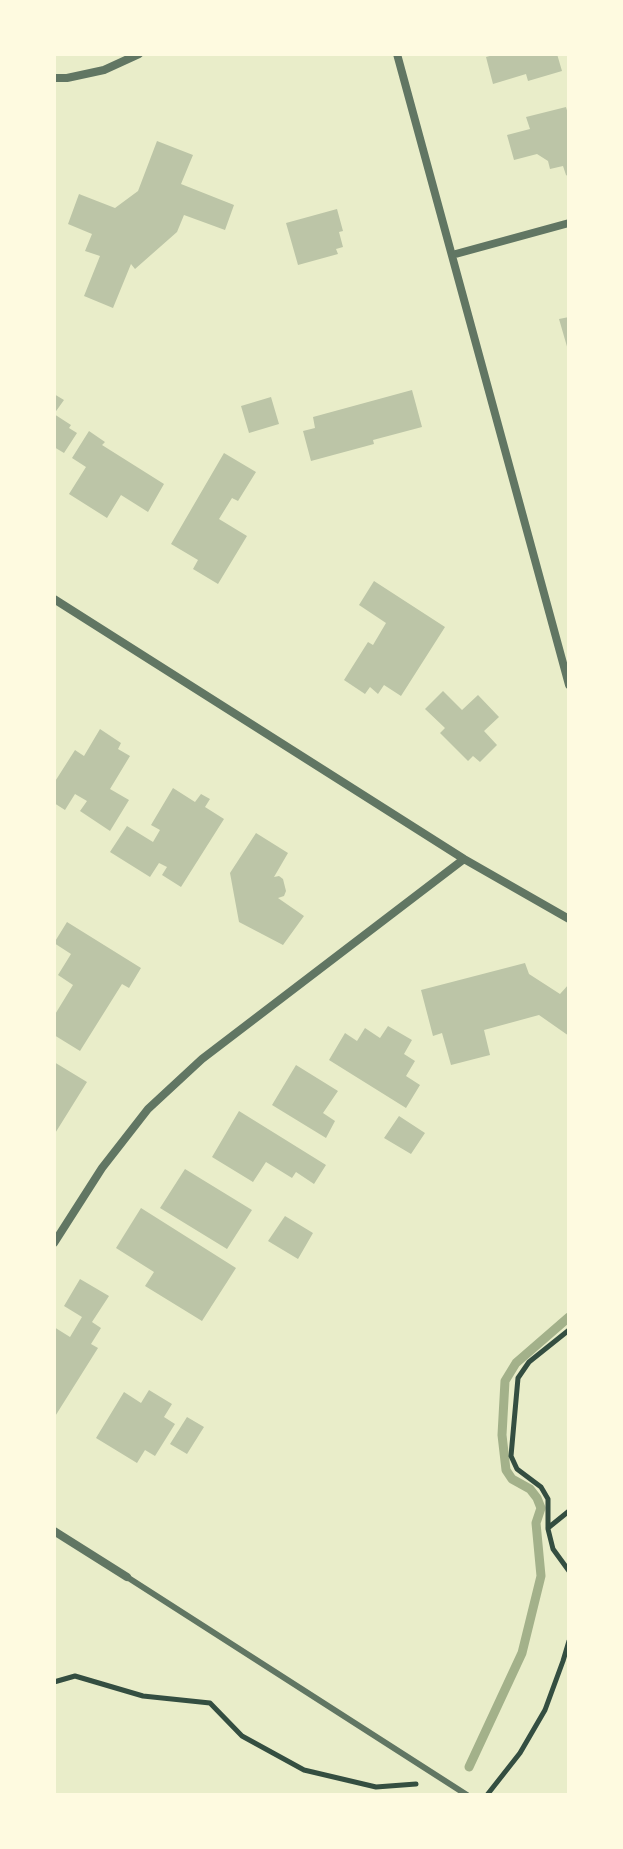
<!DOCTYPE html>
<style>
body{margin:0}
#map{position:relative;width:623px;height:1849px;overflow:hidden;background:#e9edc9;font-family:Karla,sans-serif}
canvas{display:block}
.frame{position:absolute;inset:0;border:56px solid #fefae0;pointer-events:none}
</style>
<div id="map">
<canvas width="623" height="1849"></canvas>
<div class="frame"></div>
</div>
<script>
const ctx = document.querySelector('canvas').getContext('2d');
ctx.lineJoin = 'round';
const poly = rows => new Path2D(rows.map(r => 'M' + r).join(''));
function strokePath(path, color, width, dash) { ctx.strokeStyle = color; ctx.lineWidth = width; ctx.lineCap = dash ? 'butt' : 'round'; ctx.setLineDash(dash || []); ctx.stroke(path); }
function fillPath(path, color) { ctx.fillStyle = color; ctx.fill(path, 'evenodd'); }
const stream = poly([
 [469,1767,522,1653,541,1576,536,1523,541,1508,537,1498,530,1489,512,1479,506,1470,502,1435,505,1381,516,1363,569,1317]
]);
const building = poly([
 [497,54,557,54,562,71,528,81,526,74,493,84,486,57],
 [566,107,569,117,569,177,566,175,563,166,550,169,548,161,537,154,514,160,507,135,530,129,526,117],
 [157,141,193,155,181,184,234,205,225,230,184,215,177,232,135,269,131,264,113,308,84,296,100,256,85,251,92,234,68,224,79,194,115,208,138,191],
 [337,209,343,231,339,232,343,247,336,249,338,254,298,265,286,223],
 [569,317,569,350,568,350,559,319],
 [412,390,422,427,373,440,374,444,311,461,303,431,315,428,313,417],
 [54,394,64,400,54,414,71,425,69,428,77,433,64,453,54,447],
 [271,397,279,424,249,433,241,406],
 [89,431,105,442,102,445,164,484,148,512,121,495,107,518,69,494,86,467,72,458],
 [224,453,256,472,238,501,232,498,219,519,247,536,218,584,193,569,198,560,171,544],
 [374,581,445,627,401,696,384,685,378,694,370,687,365,694,344,680,368,642,373,645,386,623,359,605],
 [443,691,462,710,478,695,499,717,484,731,497,745,480,762,473,756,468,761,440,733,445,728,425,709],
 [100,729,121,743,118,749,130,756,110,789,129,800,110,831,80,811,87,801,75,794,65,810,54,803,54,783,75,750,84,756],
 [173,788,195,802,201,794,210,799,205,807,224,819,181,887,162,875,167,867,159,863,150,877,110,852,127,826,153,842,160,830,151,825],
 [256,833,288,853,274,877,279,876,283,879,286,891,284,896,278,898,304,916,283,945,239,922,230,873],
 [67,922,141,968,129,988,122,984,80,1051,54,1035,54,1016,73,985,58,975,71,954,54,943],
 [525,963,529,974,560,994,569,984,569,1036,539,1015,484,1030,490,1055,451,1065,442,1033,433,1036,421,990],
 [388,1026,412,1040,404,1054,415,1061,406,1076,420,1085,406,1108,329,1060,345,1033,357,1041,365,1028,380,1038],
 [54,1062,87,1082,54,1135],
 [296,1065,338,1091,323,1113,335,1121,326,1138,272,1105],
 [239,1111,326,1165,314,1184,296,1172,292,1178,266,1162,253,1182,212,1157],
 [399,1116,425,1133,411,1154,384,1138],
 [185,1169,252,1210,227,1249,160,1208],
 [141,1208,236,1268,202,1321,145,1286,154,1272,116,1248],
 [285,1216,313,1233,298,1259,268,1241],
 [80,1279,109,1296,92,1322,101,1328,91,1344,98,1348,54,1418,54,1327,70,1337,82,1317,64,1306],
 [149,1390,172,1404,164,1417,175,1424,155,1456,145,1450,137,1463,96,1438,124,1392,141,1403],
 [187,1417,204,1427,187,1454,170,1444]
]);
const path = poly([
 [569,1330,529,1362,518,1378,511,1456,517,1469,541,1487,548,1499,548,1529,553,1549,569,1571],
 [548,1528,569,1511],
 [54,1682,75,1676,143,1696,210,1703,242,1736,304,1770,376,1787,416,1784],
 [487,1795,520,1753,545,1710,563,1661,569,1641]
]);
const service = poly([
 [127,1577,467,1795]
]);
const minor = poly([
 [397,54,569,685],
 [54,78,67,78,104,70,139,54],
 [452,255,569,223],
 [54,599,464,859,569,919],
 [54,1243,102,1168,148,1109,202,1059,464,859],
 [54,1531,127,1577]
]);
strokePath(stream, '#a3b18a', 9);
fillPath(building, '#bcc5a7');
strokePath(path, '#344e41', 5);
strokePath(service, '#617663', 6);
strokePath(minor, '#617663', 8);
</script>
